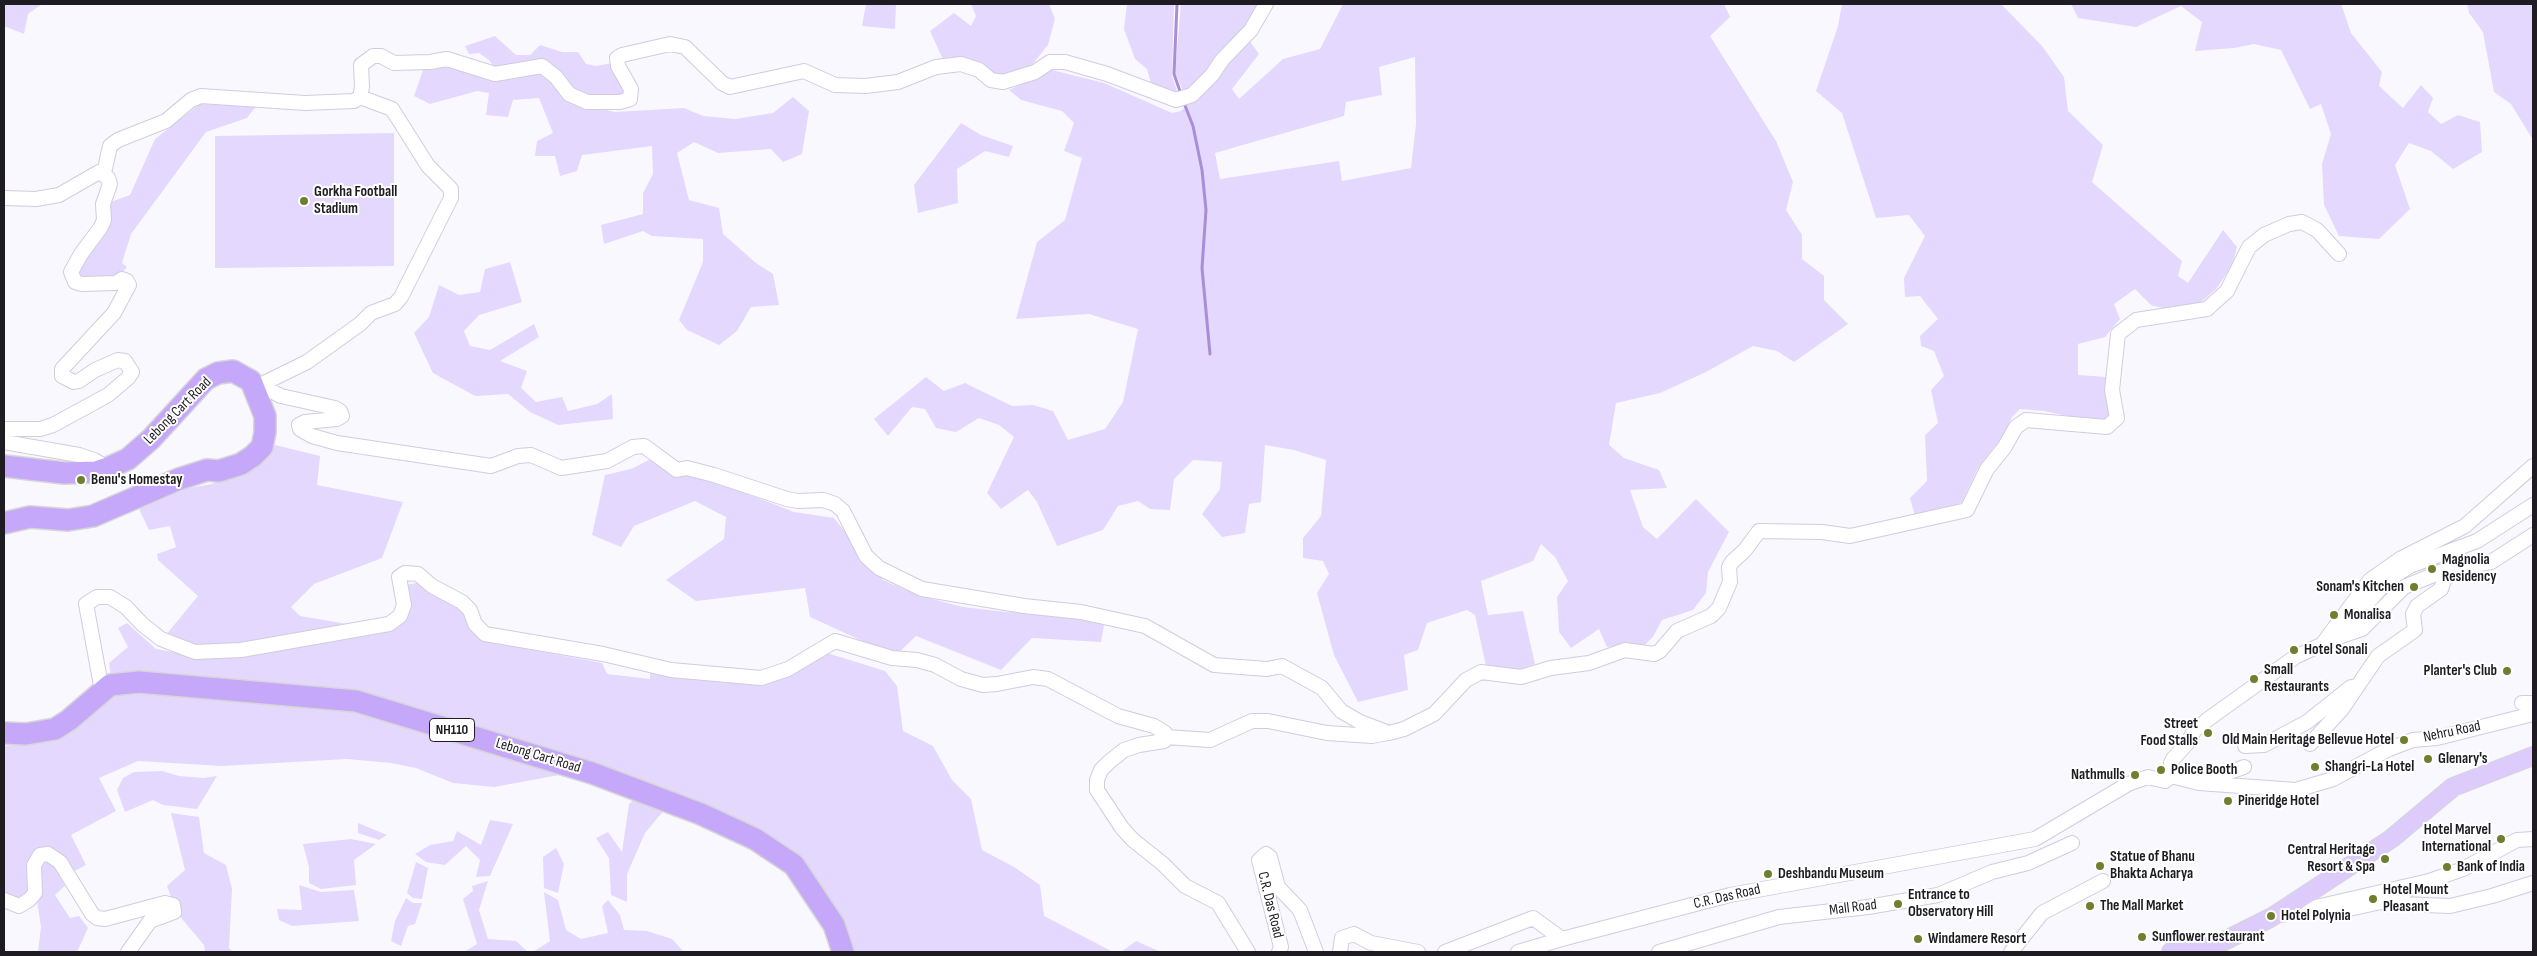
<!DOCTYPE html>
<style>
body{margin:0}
#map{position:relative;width:2537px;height:956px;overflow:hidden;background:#faf8ff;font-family:"Sofia Sans Condensed",sans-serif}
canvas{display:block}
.frame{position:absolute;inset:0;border:5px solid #1e1c22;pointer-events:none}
</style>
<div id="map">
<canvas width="2537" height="956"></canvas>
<div class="frame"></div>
</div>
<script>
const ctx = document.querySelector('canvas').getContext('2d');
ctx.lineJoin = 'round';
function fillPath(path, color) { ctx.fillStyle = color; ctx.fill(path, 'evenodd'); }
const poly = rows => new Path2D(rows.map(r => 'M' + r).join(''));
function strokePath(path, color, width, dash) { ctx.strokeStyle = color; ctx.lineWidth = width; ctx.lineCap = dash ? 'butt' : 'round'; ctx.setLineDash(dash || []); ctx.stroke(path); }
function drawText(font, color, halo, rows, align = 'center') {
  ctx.font = font + ' "Sofia Sans Condensed",sans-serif'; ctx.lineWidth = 4; ctx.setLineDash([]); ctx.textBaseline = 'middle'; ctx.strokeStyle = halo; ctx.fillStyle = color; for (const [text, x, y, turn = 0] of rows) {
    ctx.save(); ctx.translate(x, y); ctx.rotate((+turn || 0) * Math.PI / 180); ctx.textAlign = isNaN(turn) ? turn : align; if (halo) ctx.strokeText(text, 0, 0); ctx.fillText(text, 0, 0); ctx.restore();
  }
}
const green = poly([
 [4,4,42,4,28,14,24,34,4,26],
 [866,4,896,4,895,29,862,26],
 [971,4,1049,4,1055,19,1048,45,1027,71,1009,78,945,64,930,31,954,13,971,26,976,16],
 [1127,4,1174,4,1172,76,1178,94,1152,87,1147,69,1135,59,1124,29],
 [1181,4,1259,4,1248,23,1223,48,1205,76,1193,89,1183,91,1175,72],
 [1343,4,1724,4,1730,17,1710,36,1776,141,1793,182,1786,210,1802,235,1802,259,1824,276,1824,300,1848,324,1794,362,1777,351,1753,346,1706,372,1660,393,1616,403,1609,445,1624,458,1659,470,1667,488,1630,490,1643,527,1657,539,1696,499,1729,532,1708,572,1706,593,1693,610,1662,620,1653,637,1632,657,1617,646,1607,647,1599,629,1571,648,1559,632,1557,597,1568,581,1555,557,1541,544,1533,561,1481,581,1488,615,1523,611,1535,664,1518,670,1486,666,1475,615,1467,610,1427,623,1418,650,1404,655,1408,690,1358,702,1334,655,1317,593,1329,574,1323,561,1303,558,1303,538,1321,516,1326,460,1294,450,1265,445,1261,502,1249,504,1245,533,1222,537,1202,514,1220,489,1222,462,1193,460,1174,479,1170,510,1150,509,1138,501,1118,506,1103,530,1057,546,1037,502,1028,490,1001,509,987,493,1014,437,999,425,979,418,956,432,936,428,925,409,912,407,888,436,874,419,926,377,944,391,965,383,1012,406,1033,405,1053,411,1068,440,1105,429,1123,402,1138,329,1089,314,1016,319,1037,242,1065,220,1082,158,1064,151,1074,123,1062,111,1021,100,1009,90,1052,70,1104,83,1172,113,1181,111,1203,90,1249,40,1259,54,1232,89,1239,99,1283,59,1320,49],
 [1415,57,1416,124,1411,168,1342,181,1339,161,1220,179,1215,153,1344,116,1346,102,1382,95,1379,67],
 [1842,4,2001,4,2042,46,2064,77,2068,111,2103,145,2092,182,2182,261,2178,276,2188,283,2223,230,2237,247,2232,266,2216,289,2199,304,2166,309,2151,305,2135,289,2114,304,2120,319,2105,337,2078,344,2078,375,2107,377,2112,415,2105,424,2044,411,2020,409,2012,417,2003,436,1978,468,1960,506,1915,516,1910,498,1927,481,1925,435,1938,423,1931,390,1944,376,1934,351,1921,346,1920,336,1938,319,1920,296,1905,297,1904,278,1925,236,1909,215,1876,218,1842,113,1816,91,1838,26],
 [2071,4,2341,4,2351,33,2382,72,2379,86,2403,108,2421,85,2433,98,2428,112,2441,124,2458,115,2480,122,2482,152,2453,169,2431,151,2409,143,2395,165,2410,209,2379,239,2339,236,2324,205,2322,164,2331,134,2321,104,2310,109,2281,50,2254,44,2234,48,2195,51,2202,22,2181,6,2136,27,2078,18],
 [2467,4,2533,4,2533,140,2511,104,2494,92,2483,32,2469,13],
 [495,36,516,55,530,55,540,45,562,52,578,52,586,64,596,66,612,63,627,92,622,97,591,99,577,92,556,72,496,70,489,60,479,53,469,54,465,46],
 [453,66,541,70,590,106,615,112,684,108,703,116,735,119,773,113,793,97,809,111,802,154,783,162,771,149,718,153,694,142,677,153,689,200,719,208,723,234,756,263,773,274,779,305,751,307,737,331,719,345,687,330,679,320,703,262,703,239,652,236,643,231,604,244,601,225,643,214,643,193,653,174,652,146,582,155,577,171,560,176,555,156,535,156,537,141,553,133,539,98,513,100,508,117,486,115,489,93,477,91,430,104,414,96,423,70],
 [200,104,257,105,247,118,206,132,131,234,122,263,127,267,121,274,108,279,91,280,81,277,78,267,108,203,130,195,155,139],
 [961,123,981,135,1013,146,1009,157,985,151,957,169,958,203,918,213,914,185],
 [394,133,394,266,215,268,215,136],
 [510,262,522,302,479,315,464,331,470,346,490,350,534,324,539,337,500,361,527,371,521,388,536,402,562,397,568,411,597,404,612,394,613,419,558,425,530,412,508,394,475,396,433,373,414,333,429,317,439,285,459,295,480,292,485,269],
 [271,444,320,456,317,485,403,502,382,558,314,584,291,607,300,616,353,625,242,645,196,648,165,636,198,596,158,560,157,554,176,547,170,526,149,530,139,509,178,490,212,484,230,477],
 [649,460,725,485,794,512,834,518,883,580,917,595,963,607,1006,612,1080,615,1105,620,1101,642,1032,638,1001,670,916,636,895,656,810,617,805,588,696,601,666,580,724,539,726,517,695,501,634,526,621,547,592,535,605,475,631,469],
 [417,583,458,607,482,637,495,643,602,663,607,674,650,679,650,669,673,676,726,683,762,683,824,652,885,671,897,686,903,731,933,746,952,780,971,799,982,850,1014,867,1040,885,1044,916,1113,952,855,952,847,929,806,867,462,726,111,678,109,663,128,647,118,628,127,623,156,649,194,656,397,626,405,585],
 [124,691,356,705,570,773,494,787,453,783,416,768,391,763,347,759,222,766,138,761,99,778,116,811,71,835,86,865,69,874,39,854,32,892,27,900,4,898,4,746,54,741,110,696],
 [162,771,179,776,203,778,217,776,197,809,163,805,153,800,125,812,117,790,123,778,134,772],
 [639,796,665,809,645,833,627,874,627,902,611,895,609,858,596,838,608,832,622,852,629,804],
 [171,813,199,817,204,853,226,865,232,889,229,948,233,952,205,952,204,945,177,913,167,886,185,870],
 [490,820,513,824,490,876,476,877,480,860,466,846,445,865,426,862,415,854,430,845,453,841,457,831,481,845],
 [358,823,387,835,379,840,358,833],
 [351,839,376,844,354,860,356,885,321,889,309,883,309,867,303,844],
 [556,848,564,864,558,893,544,888,543,857],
 [42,860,51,860,65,886,55,895,70,918,79,916,88,928,77,952,38,952,41,927,36,894],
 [416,862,428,868,422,899,413,898,407,893],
 [488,881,479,910,488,939,516,941,528,952,464,952,477,944,463,899,473,891,472,886],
 [299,885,321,892,354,890,359,921,292,926,279,920,277,909,302,910],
 [544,892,558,900,566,930,581,939,608,933,602,906,608,900,620,915,624,930,647,931,672,939,683,951,692,952,533,952,550,941],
 [406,898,413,903,422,903,415,924,408,926,401,946,391,941,395,921],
 [1136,941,1161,952,1121,952]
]);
const stream = poly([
 [1177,4,1174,74,1181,94],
 [1184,103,1193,126,1202,170,1206,210,1202,268,1210,354]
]);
const minor = poly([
 [104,173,110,146,118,140,166,121,191,100,201,96,305,103,354,101,360,97,362,87,361,65,373,56,381,56,394,63,430,62,447,59,495,74,542,66,556,77,569,94,587,102,620,102,630,99,631,89,618,66,617,58,622,55,670,44,685,47,722,83,730,87,804,71,835,85,865,86,898,82,936,67,961,64,979,70,991,80,1003,82,1035,72,1050,62,1065,62,1107,74,1176,100,1192,95,1212,75,1222,60,1251,30,1266,4],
 [4,198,36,199,59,195,99,172,108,178,110,184,103,204,104,220,101,227,81,254,71,272,75,282,82,284,116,283,122,279,127,281,129,285,114,313,62,369,62,376,74,382,79,381,95,370,118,360,125,361,132,372,128,378,108,395,53,425,40,429,4,429],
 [251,381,281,396,335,408,340,411,342,416,337,419,305,422,299,425,300,429,312,436,337,443,491,466,518,456,531,455,561,468,607,461,633,447,644,446,677,470,687,468,714,475,787,499,798,501,823,500,835,504,843,511,866,556,879,568,922,589,1024,606,1081,612,1145,626,1214,665,1267,669,1282,666,1322,688,1341,711,1360,722,1389,733,1404,729,1434,714,1466,680,1481,672,1521,677,1551,668,1589,663,1625,650,1654,654,1660,651,1677,631,1711,616,1719,608,1730,582,1729,567,1732,562,1745,550,1759,531,1822,532,1850,536,1967,510,1987,469,2004,448,2016,427,2026,420,2107,427,2117,418,2112,390,2118,334,2136,320,2207,309,2227,291,2249,247,2264,235,2289,224,2302,222,2317,230,2339,254],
 [260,385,307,362,360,324,371,313,395,304,401,297,451,198,451,189,428,166,392,109,360,97],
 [4,442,79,455,94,460,108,468],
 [2343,630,2389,579,2410,566,2477,541,2533,505],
 [2324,642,2370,580,2400,559,2465,526,2533,466],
 [102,691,86,604,97,597,110,597,126,607,142,624,161,639,195,652,241,650,389,624,400,616,404,605,399,577,405,573,418,574,432,586,462,602,470,610,475,624,485,634,603,654,671,670,761,678,788,669,835,641,892,658,917,660,935,665,961,679,983,685,997,684,1033,677,1048,679,1118,716,1154,726,1165,733,1164,741,1139,745,1124,750,1109,762,1101,770,1097,780,1097,790,1122,828,1133,840,1163,864,1185,886,1218,903,1248,952],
 [2522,703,2533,703],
 [1166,737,1210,740,1252,721,1268,721,1327,733,1372,736,1388,733],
 [2310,744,2342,709,2378,656,2415,630,2413,614,2417,606,2441,589,2448,569],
 [2245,746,2264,745,2307,722,2351,687],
 [2171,776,2199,783,2296,790,2333,779,2389,749,2413,740,2437,738,2533,714],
 [2205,781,2244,767],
 [2395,899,2400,904,2450,906,2492,896,2533,883],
 [4,900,19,906,29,900,35,893,34,865,40,855,48,854,60,862,92,914,97,918,105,919,165,903,173,905,174,912,150,921,128,952],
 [2335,912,2395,899,2409,889],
 [2277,916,2429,881,2463,869,2517,840,2533,839],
 [1279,952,1281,947,1259,860,1266,854,1270,857,1278,887,1300,910,1316,952],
 [1340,952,1342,938,1354,934,1371,943,1418,952],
 [1445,952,1533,918,1562,939,1730,895,2035,839,2128,784,2148,777,2165,781,2171,776,2171,763,2173,759,2188,742,2194,731,2207,720,2295,657,2336,638,2362,629,2404,587,2448,569,2491,562,2533,535],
 [1518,952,1562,939],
 [1659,952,1779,917,1868,907,1938,895,1992,872,2028,863,2072,843],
 [2011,952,2042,913,2103,881]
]);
const major = poly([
 [2171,952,2216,945,2272,917,2391,839,2453,787,2533,756]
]);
const highway = poly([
 [4,466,64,473,96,472,108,468,128,459,151,439,206,379,218,373,233,371,251,381,265,416,265,432,262,447,253,456,241,464,219,471,207,470,179,479,93,516,68,520,30,517,4,523],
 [4,733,26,734,55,729,69,720,110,685,139,682,356,701,592,773,701,814,755,839,794,865,834,925,843,952]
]);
const markers = [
 [304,201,5,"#6e7f2e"],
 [81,480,5,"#6e7f2e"],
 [2432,569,5,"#6e7f2e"],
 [2414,587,5,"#6e7f2e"],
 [2334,615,5,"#6e7f2e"],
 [2294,650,5,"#6e7f2e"],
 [2507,671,5,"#6e7f2e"],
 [2254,679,5,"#6e7f2e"],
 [2208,733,5,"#6e7f2e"],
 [2404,740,5,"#6e7f2e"],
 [2428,759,5,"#6e7f2e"],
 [2315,767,5,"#6e7f2e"],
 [2161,770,5,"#6e7f2e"],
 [2135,775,5,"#6e7f2e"],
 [2228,801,5,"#6e7f2e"],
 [2501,839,5,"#6e7f2e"],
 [2385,859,5,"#6e7f2e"],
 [2100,866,5,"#6e7f2e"],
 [2447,867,5,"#6e7f2e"],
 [1768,874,5,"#6e7f2e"],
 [2373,899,5,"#6e7f2e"],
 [1898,904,5,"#6e7f2e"],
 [2090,906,5,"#6e7f2e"],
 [2271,916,5,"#6e7f2e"],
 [2142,937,5,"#6e7f2e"],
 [1918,939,5,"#6e7f2e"]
];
const shields = [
 [452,730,45]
];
const shieldNames = [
 ["NH110",452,730]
];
const poiNames = [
 ["Gorkha Football",314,192],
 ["Stadium",314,209],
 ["Benu's Homestay",91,480],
 ["Magnolia",2442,560],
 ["Residency",2442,577],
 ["Sonam's Kitchen",2404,587,"right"],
 ["Monalisa",2344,615],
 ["Hotel Sonali",2304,650],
 ["Small",2264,670],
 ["Restaurants",2264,687],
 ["Planter's Club",2497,671,"right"],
 ["Street",2198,724,"right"],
 ["Food Stalls",2198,741,"right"],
 ["Old Main Heritage Bellevue Hotel",2394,740,"right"],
 ["Glenary's",2438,759],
 ["Shangri-La Hotel",2325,767],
 ["Police Booth",2171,770],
 ["Nathmulls",2125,775,"right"],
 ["Pineridge Hotel",2238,801],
 ["Hotel Marvel",2491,830,"right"],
 ["International",2491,847,"right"],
 ["Central Heritage",2375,850,"right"],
 ["Resort & Spa",2375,867,"right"],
 ["Statue of Bhanu",2110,857],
 ["Bhakta Acharya",2110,874],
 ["Bank of India",2457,867],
 ["Deshbandu Museum",1778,874],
 ["Hotel Mount",2383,890],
 ["Pleasant",2383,907],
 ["Entrance to",1908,895],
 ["Observatory Hill",1908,912],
 ["The Mall Market",2100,906],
 ["Hotel Polynia",2281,916],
 ["Sunflower restaurant",2152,937],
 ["Windamere Resort",1928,939]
];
const streetNames = [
 ["Lebong Cart Road",178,411,-45],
 ["Nehru Road",2452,732,-12],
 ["Lebong Cart Road",538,756,17],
 ["C.R. Das Road",1727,897,-13],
 ["C.R. Das Road",1270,905,76],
 ["Mall Road",1853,908,-7]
];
fillPath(green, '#e4d8fe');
strokePath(stream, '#a88fd5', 3);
strokePath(minor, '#d1ccde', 16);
strokePath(major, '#d6d6d7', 20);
strokePath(highway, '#d6d6d7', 24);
strokePath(minor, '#fff', 14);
strokePath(major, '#dccbfb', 18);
strokePath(highway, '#c5a8f9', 21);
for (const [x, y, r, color] of markers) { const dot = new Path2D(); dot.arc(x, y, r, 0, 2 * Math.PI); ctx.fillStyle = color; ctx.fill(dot); strokePath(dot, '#fff', 2); }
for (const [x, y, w] of shields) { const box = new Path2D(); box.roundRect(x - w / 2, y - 11.5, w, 23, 4); ctx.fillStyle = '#fff'; ctx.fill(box); strokePath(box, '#1e1c22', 1); }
drawText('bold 14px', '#1e1c22', null, shieldNames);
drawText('bold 15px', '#1e1c22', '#fff', poiNames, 'left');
drawText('15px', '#1e1c22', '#fff', streetNames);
</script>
